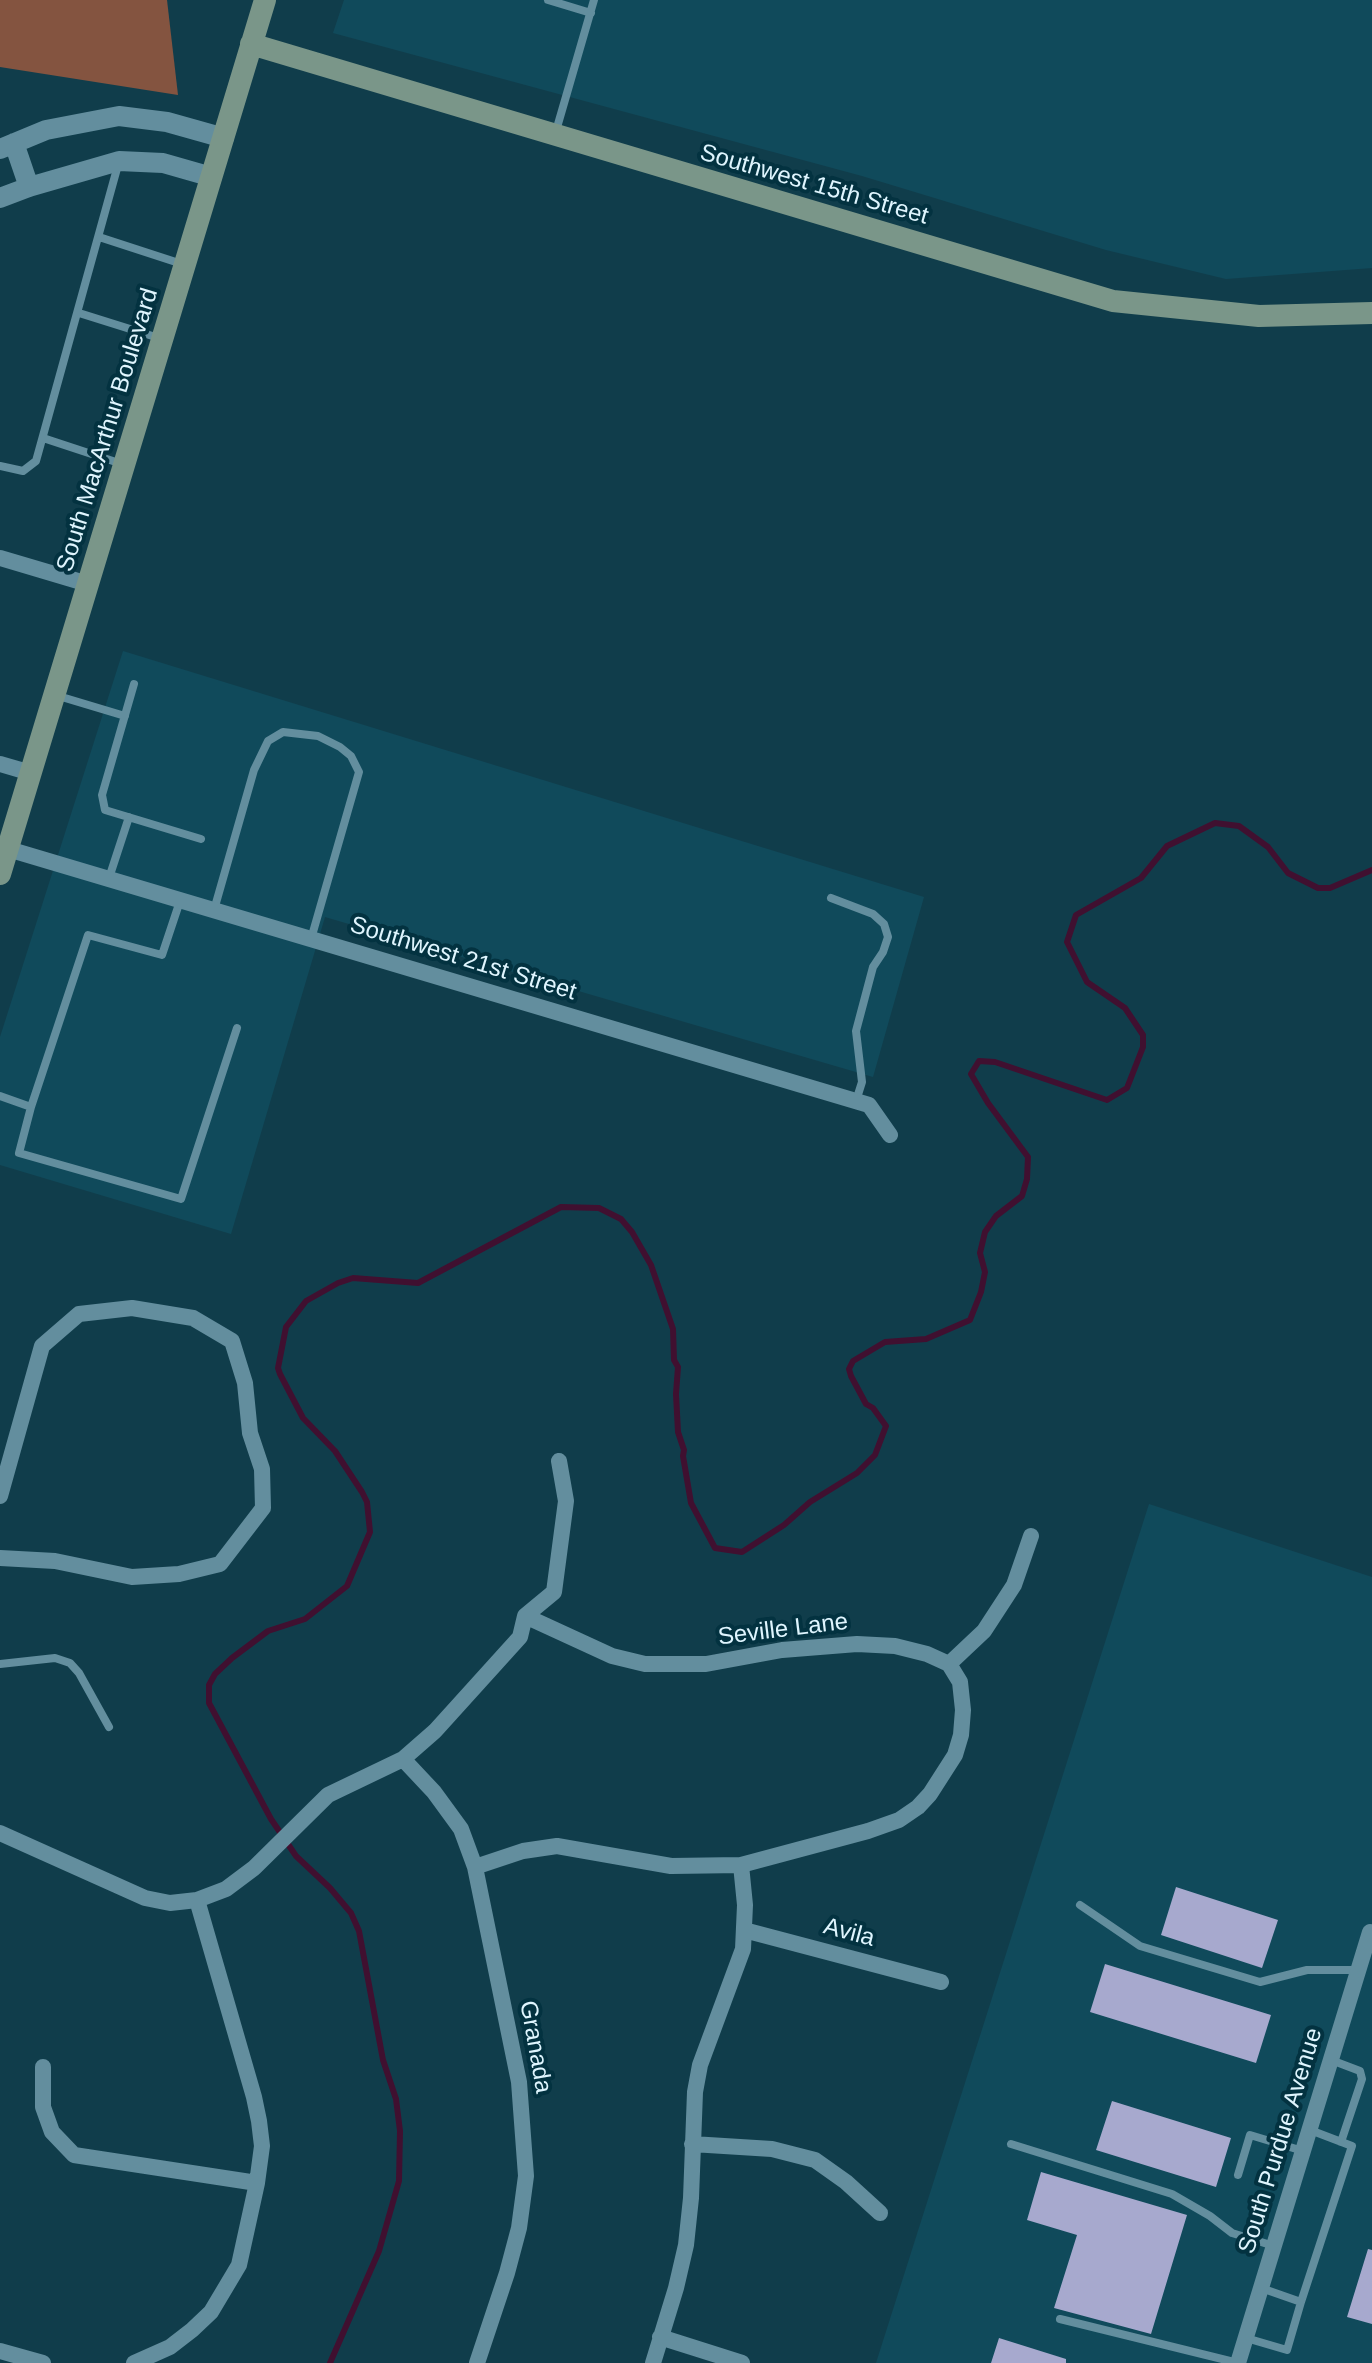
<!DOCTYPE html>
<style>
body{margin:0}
canvas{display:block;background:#103d4b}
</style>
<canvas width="1372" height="2363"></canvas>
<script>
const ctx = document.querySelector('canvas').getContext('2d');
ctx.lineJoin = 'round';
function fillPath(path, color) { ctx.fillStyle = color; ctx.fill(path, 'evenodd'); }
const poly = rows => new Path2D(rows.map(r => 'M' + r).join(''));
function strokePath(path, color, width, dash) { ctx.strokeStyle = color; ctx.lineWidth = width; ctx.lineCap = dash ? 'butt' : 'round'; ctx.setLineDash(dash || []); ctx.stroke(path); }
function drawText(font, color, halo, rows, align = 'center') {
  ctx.font = font + ' Helvetica,sans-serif'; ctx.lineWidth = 8; ctx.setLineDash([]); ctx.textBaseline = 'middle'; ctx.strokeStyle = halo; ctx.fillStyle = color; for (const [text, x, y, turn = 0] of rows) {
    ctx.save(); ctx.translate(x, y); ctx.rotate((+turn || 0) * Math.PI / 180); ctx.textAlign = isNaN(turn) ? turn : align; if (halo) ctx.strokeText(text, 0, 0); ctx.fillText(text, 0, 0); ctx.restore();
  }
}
const built = poly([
 [344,0,1372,0,1372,268,1226,279,1106,250,862,176,333,33],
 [123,651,924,897,873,1077,325,917,231,1234,0,1165,0,1037],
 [1149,1504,1372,1577,1372,2363,876,2363]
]);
const green = poly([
 [0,0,167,0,178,95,0,67]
]);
const stream = poly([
 [330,2363,379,2251,399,2181,400,2131,396,2099,383,2060,359,1931,351,1913,330,1888,296,1856,271,1819,209,1703,209,1685,215,1674,232,1658,268,1631,305,1619,347,1586,370,1532,367,1502,362,1492,335,1451,303,1418,280,1374,278,1368,286,1327,306,1301,338,1283,353,1278,418,1283,561,1207,599,1208,621,1219,632,1232,651,1265,673,1329,674,1360,678,1367,676,1394,678,1432,684,1450,683,1456,691,1503,715,1548,742,1552,784,1525,810,1502,857,1473,875,1455,886,1426,873,1408,866,1404,851,1376,849,1369,853,1361,885,1342,926,1339,970,1320,981,1292,985,1272,980,1253,985,1232,996,1216,1022,1196,1027,1179,1028,1157,988,1103,971,1074,979,1061,995,1062,1107,1100,1127,1088,1143,1047,1143,1035,1125,1008,1087,982,1067,942,1076,915,1141,878,1167,846,1215,823,1239,826,1268,847,1288,873,1318,888,1330,888,1372,870]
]);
const building = poly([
 [1176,1887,1278,1920,1262,1968,1161,1935],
 [1105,1964,1271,2015,1256,2063,1090,2012],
 [1112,2101,1231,2138,1216,2187,1096,2150],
 [1041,2172,1187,2215,1151,2334,1054,2308,1077,2235,1027,2220],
 [1368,2249,1372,2250,1372,2324,1347,2317],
 [999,2338,1066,2359,1066,2363,991,2363]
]);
const service = poly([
 [548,0,591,13],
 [556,131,594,0],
 [99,237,182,264],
 [79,313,162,339],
 [43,438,122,464],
 [0,466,23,471,36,461,118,165],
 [134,684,102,795,105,810,201,839],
 [55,695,125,716],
 [109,878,129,817],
 [831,898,873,914,884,924,888,937,883,952,873,967,856,1031,862,1082,856,1101],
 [214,910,254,770,268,741,283,732,318,736,340,747,351,756,359,772,311,939],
 [0,1096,31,1107,19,1153,181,1199,237,1028],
 [31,1107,88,935,162,955,180,901],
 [0,1664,55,1658,70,1663,79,1673,109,1727],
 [1080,1905,1140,1946,1260,1982,1307,1970,1357,1970],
 [1331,2060,1360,2071,1362,2079,1341,2142],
 [1011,2144,1172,2194,1210,2216,1232,2233,1274,2246],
 [1238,2175,1250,2135,1303,2151],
 [1261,2288,1301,2302,1352,2146,1310,2130],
 [1060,2319,1238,2363],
 [1246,2338,1287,2350,1301,2302]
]);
const minor = poly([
 [0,558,88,584],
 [0,764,31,773],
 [8,849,869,1105,890,1135],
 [0,1496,42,1346,79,1314,132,1308,193,1318,232,1341,245,1383,250,1433,262,1469,263,1508,220,1564,179,1574,132,1577,55,1561,0,1558],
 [949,1664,984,1631,1014,1585,1031,1536],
 [403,1759,434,1792,461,1829,475,1867,519,2082,526,2176,519,2228,507,2273,477,2363],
 [0,1833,145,1898,170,1903,197,1900,254,2097,259,2121,262,2146,257,2183,239,2265,211,2312,192,2330,170,2347,134,2363],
 [475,1867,523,1851,557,1846,671,1866,741,1865,868,1831,899,1820,918,1807,930,1794,955,1755,961,1735,963,1710,960,1682,949,1664,927,1654,895,1646,857,1644,782,1650,706,1664,645,1664,612,1656,525,1616],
 [197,1900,226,1889,254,1868,328,1795,403,1759,435,1731,520,1637,525,1616,554,1592,566,1501,559,1461],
 [744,1930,941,1982],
 [43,2067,43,2107,52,2132,74,2155,257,2183],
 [692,2144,772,2149,815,2160,846,2182,880,2213],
 [660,2337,742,2363],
 [0,2351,43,2363],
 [653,2363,676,2288,686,2245,691,2198,695,2092,700,2065,743,1949,745,1905,741,1865],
 [1238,2363,1370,1932,1372,1933]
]);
const tertiary = poly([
 [14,143,29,187],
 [0,149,46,130,119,116,167,122,224,138],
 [0,198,29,187,119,161,163,163,212,177]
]);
const secondary = poly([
 [251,44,1113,301,1259,316,1372,313],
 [0,874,265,0]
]);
const streetNames = [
 ["Southwest 15th Street",814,185,16],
 ["South MacArthur Boulevard",108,430,-73],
 ["Southwest 21st Street",463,959,17],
 ["Seville Lane",783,1630,-7],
 ["Avila",849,1933,15],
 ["Granada",535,2047,80],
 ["South Purdue Avenue",1281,2141,-73]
];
fillPath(built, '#104a5b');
fillPath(green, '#845440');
strokePath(stream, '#401030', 6);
fillPath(building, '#a7a9ce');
strokePath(service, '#638e9e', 8);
strokePath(minor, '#638e9e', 16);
strokePath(tertiary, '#638e9e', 20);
strokePath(secondary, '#7a9689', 22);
drawText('24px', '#dff5fe', '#033240', streetNames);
</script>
